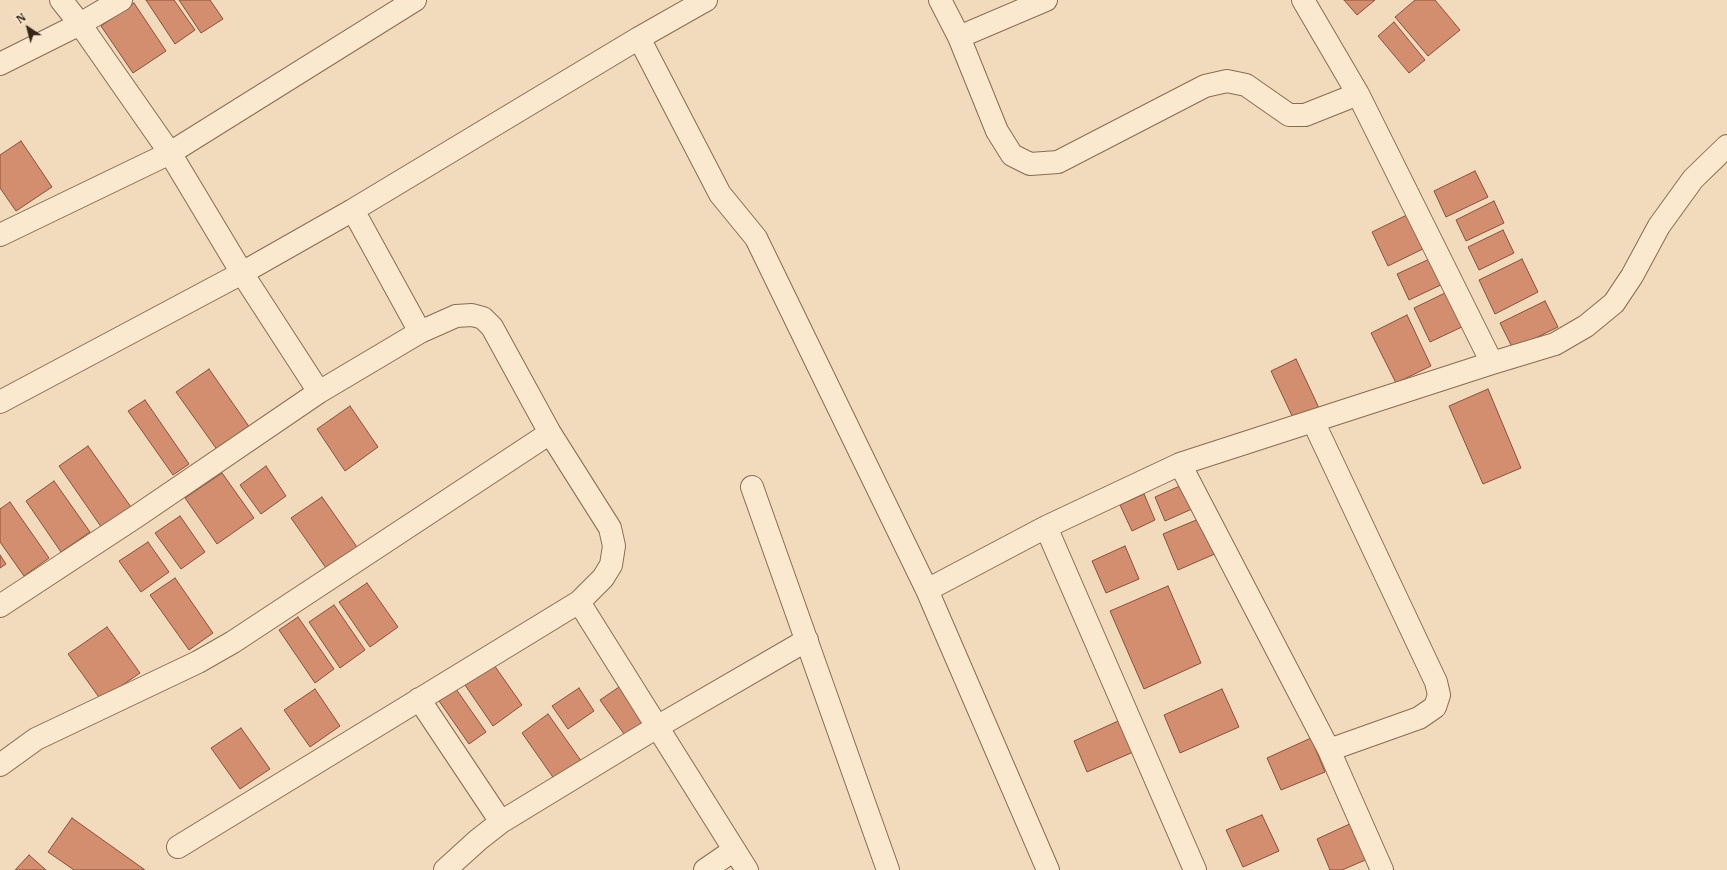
<!DOCTYPE html>
<style>
body{margin:0}
#map{position:relative;width:1727px;height:870px;overflow:hidden;background:#f1dbbc;font-family:"IBM Plex Serif",serif}
canvas{display:block}
.north{position:absolute;left:8px;top:8px;width:40px;height:40px;-webkit-text-stroke:3px #f8e6cc;paint-order:stroke;rotate:324deg;font-size:11px;font-weight:700;line-height:16px;text-align:center;color:#37251a}
.north::after{content:'';display:block;margin:auto;width:14px;height:18px;background:#37251a;clip-path:polygon(50% 0,100% 100%,50% 72%,0 100%)}
</style>
<div id="map">
<canvas width="1727" height="870"></canvas>
<div class="north">N</div>
</div>
<script>
const ctx = document.querySelector('canvas').getContext('2d');
ctx.lineJoin = 'round';
function fillPath(path, color) { ctx.fillStyle = color; ctx.fill(path, 'evenodd'); }
const poly = rows => new Path2D(rows.map(r => 'M' + r).join(''));
function strokePath(path, color, width, dash) { ctx.strokeStyle = color; ctx.lineWidth = width; ctx.lineCap = dash ? 'butt' : 'round'; ctx.setLineDash(dash || []); ctx.stroke(path); }
const building = poly([
 [146,0,174,0,195,30,175,44,146,0],
 [179,0,210,0,223,19,201,33,179,0],
 [1344,0,1375,0,1357,15,1344,0],
 [1415,0,1435,0,1460,30,1428,56,1395,17,1415,0],
 [134,3,166,51,133,73,101,26,134,3],
 [1394,22,1425,60,1409,73,1378,36,1394,22],
 [21,141,52,187,16,211,0,188,0,155,21,141],
 [1475,171,1488,197,1446,217,1434,191,1475,171],
 [1494,201,1504,223,1466,241,1456,220,1494,201],
 [1413,212,1429,246,1388,266,1372,232,1413,212],
 [1503,230,1514,253,1479,270,1468,247,1503,230],
 [1434,257,1447,282,1409,300,1397,274,1434,257],
 [1522,259,1538,292,1495,314,1479,280,1522,259],
 [1447,292,1464,326,1430,342,1414,308,1447,292],
 [1545,301,1558,327,1513,349,1500,323,1545,301],
 [1407,315,1431,366,1396,383,1371,333,1407,315],
 [1296,359,1319,408,1294,420,1271,371,1296,359],
 [209,369,250,428,218,451,176,392,209,369],
 [1488,389,1521,468,1483,484,1449,406,1488,389],
 [145,400,189,464,173,475,128,411,145,400],
 [350,406,378,447,345,471,317,429,350,406],
 [88,446,133,510,104,531,59,466,88,446],
 [266,466,286,496,261,514,240,485,266,466],
 [222,473,254,518,217,544,185,498,222,473],
 [54,481,90,532,61,552,26,501,54,481],
 [1182,485,1192,509,1165,521,1155,497,1182,485],
 [1144,494,1155,520,1132,531,1120,505,1144,494],
 [322,497,357,547,326,568,291,518,322,497],
 [10,502,49,558,24,576,0,542,0,509,10,502],
 [180,516,205,552,181,569,155,533,180,516],
 [1201,518,1217,553,1178,570,1163,534,1201,518],
 [148,542,169,572,141,592,119,561,148,542],
 [1125,546,1139,579,1106,593,1092,561,1125,546],
 [0,555,6,564,0,568,0,555],
 [175,578,213,633,189,650,150,595,175,578],
 [367,583,398,627,370,647,339,602,367,583],
 [1168,586,1201,663,1144,689,1110,611,1168,586],
 [334,605,365,650,340,668,309,622,334,605],
 [298,617,334,669,315,683,279,630,298,617],
 [107,627,140,673,101,700,68,654,107,627],
 [494,665,522,705,493,726,465,685,494,665],
 [622,685,651,726,629,741,600,700,622,685],
 [579,688,594,711,568,729,552,706,579,688],
 [315,689,340,726,310,747,284,710,315,689],
 [456,689,486,732,469,744,439,701,456,689],
 [1222,689,1239,727,1180,753,1164,715,1222,689],
 [548,714,584,765,557,783,522,733,548,714],
 [1125,718,1138,750,1087,772,1074,741,1125,718],
 [241,728,270,769,240,789,211,748,241,728],
 [1311,738,1325,772,1281,790,1267,758,1311,738],
 [1262,815,1279,851,1243,867,1226,830,1262,815],
 [72,818,145,870,74,870,48,852,72,818],
 [1354,822,1370,858,1342,870,1330,870,1317,839,1354,822],
 [29,855,46,870,15,870,29,855]
]);
const minor = poly([
 [61,0,80,24,170,153,242,273,319,392,420,332,456,316,472,315,483,318,492,327,550,433,610,528,614,546,611,565,603,578,579,602,747,870],
 [940,0,959,37,997,131,1012,155,1030,164,1058,162,1205,86,1227,81,1246,85,1289,115,1305,115,1358,94,1492,363],
 [1303,0,1358,94],
 [959,37,1046,0],
 [639,38,720,194,756,238,927,590],
 [0,64,80,24,121,0],
 [353,210,420,332],
 [0,235,170,153,415,0],
 [0,402,242,273,353,210,639,38,706,0],
 [1313,421,1436,682,1439,695,1435,707,1419,718,1329,750],
 [1180,464,1329,750,1382,870],
 [752,487,888,870],
 [1046,527,1195,870],
 [0,606,137,516,319,392],
 [419,699,501,822],
 [0,765,36,739,198,662,233,642,550,433],
 [178,847,579,602],
 [445,870,478,840,501,822,657,727,807,640],
 [705,870,734,850],
 [1048,870,927,590,1046,527,1180,464,1492,363,1555,344,1586,326,1614,303,1632,276,1659,226,1693,179,1727,146]
]);
fillPath(building, '#d28e6f');
strokePath(building, '#8a5039', 1);
strokePath(minor, '#896b54', 24);
strokePath(minor, '#fbe9cf', 22);
</script>
